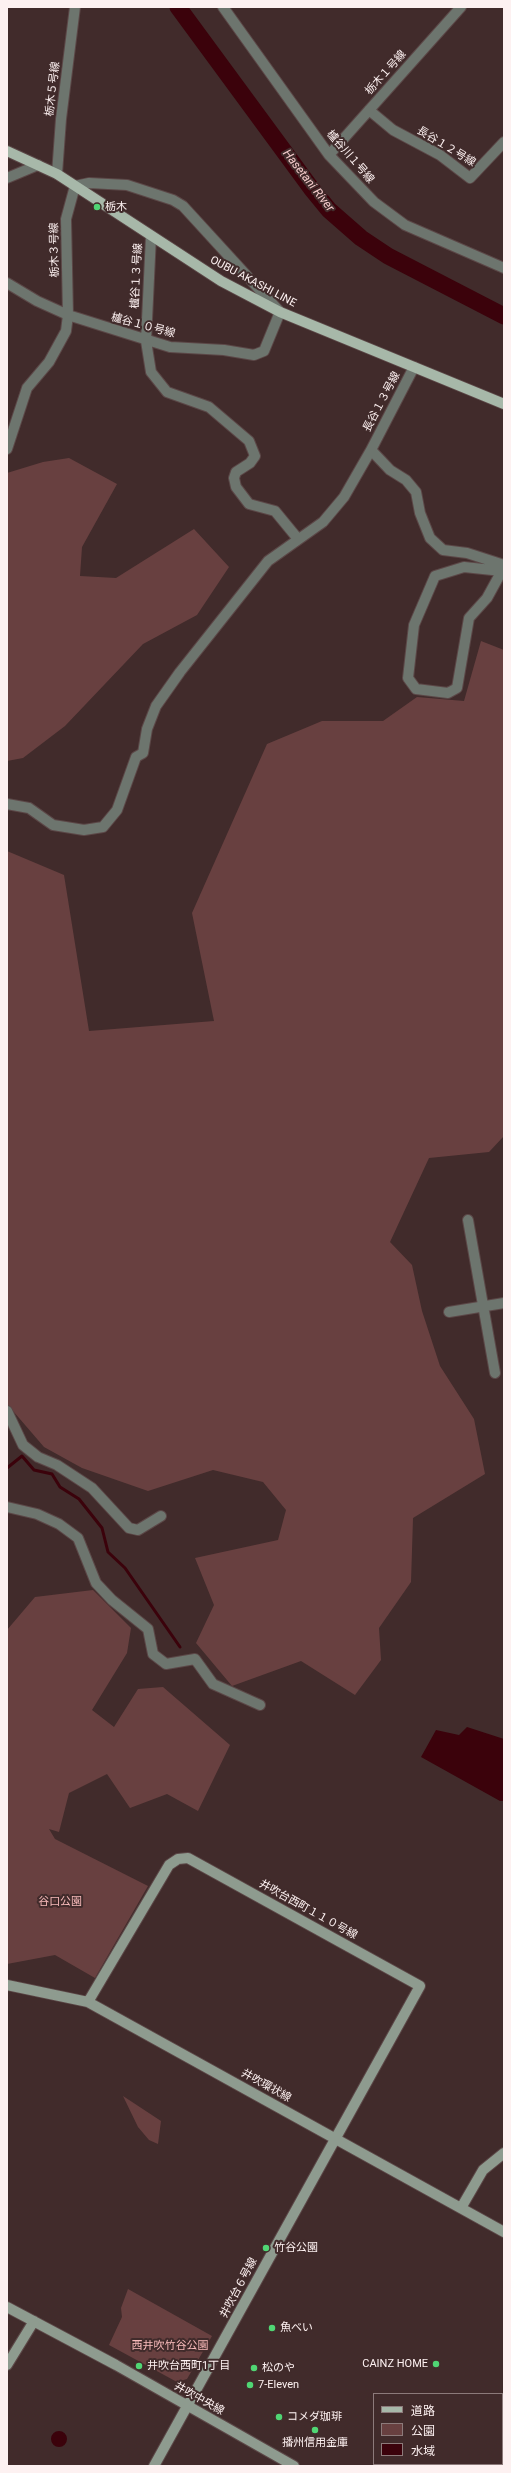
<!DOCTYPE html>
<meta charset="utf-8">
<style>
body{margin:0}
#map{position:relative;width:511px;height:2473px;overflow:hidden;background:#412b2b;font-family:Roboto,"Noto Sans JP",sans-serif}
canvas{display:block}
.frame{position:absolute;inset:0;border:8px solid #fdf1f1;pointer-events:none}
.legend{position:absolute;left:373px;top:2393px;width:130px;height:72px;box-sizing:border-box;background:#412b2b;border:1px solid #8c7a7a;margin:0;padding:5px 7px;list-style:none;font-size:12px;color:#fdf1f1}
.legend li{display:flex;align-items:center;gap:8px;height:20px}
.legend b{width:20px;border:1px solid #8c7a7a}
</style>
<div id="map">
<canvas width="511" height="2473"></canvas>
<div class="frame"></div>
<ul class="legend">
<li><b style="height:5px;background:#a7b8a9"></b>道路</li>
<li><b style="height:11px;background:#684040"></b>公園</li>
<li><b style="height:11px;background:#3b020b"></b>水域</li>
</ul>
</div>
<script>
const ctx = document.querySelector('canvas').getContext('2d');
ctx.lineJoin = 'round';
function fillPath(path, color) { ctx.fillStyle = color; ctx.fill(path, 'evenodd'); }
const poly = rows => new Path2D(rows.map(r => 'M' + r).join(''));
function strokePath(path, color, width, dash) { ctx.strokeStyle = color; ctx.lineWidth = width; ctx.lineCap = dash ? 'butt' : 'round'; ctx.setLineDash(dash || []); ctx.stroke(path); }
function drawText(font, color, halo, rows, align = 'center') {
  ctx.font = font + ' Roboto,"Noto Sans JP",sans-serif'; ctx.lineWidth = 4; ctx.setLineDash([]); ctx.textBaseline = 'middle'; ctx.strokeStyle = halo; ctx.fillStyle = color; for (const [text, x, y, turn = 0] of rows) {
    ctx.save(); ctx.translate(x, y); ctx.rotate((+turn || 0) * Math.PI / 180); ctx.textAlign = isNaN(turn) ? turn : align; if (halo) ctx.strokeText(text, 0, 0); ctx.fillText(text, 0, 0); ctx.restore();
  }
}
const green = poly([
 [69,458,117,484,82,547,80,576,116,578,194,529,229,567,197,615,143,644,65,726,23,758,7,761,7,473,43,462],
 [481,641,504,650,504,1136,489,1152,429,1158,390,1242,412,1265,422,1311,440,1366,474,1419,485,1474,413,1518,411,1582,379,1628,381,1660,355,1695,301,1661,232,1686,196,1643,214,1605,195,1558,278,1540,286,1510,263,1482,213,1470,148,1491,82,1468,44,1447,7,1404,7,851,64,875,89,1031,214,1021,192,913,267,744,322,721,383,721,417,697,464,701],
 [93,1590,131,1628,127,1653,92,1710,114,1727,138,1689,163,1687,230,1745,198,1811,167,1794,130,1808,107,1774,69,1793,59,1832,49,1829,55,1839,148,1886,95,1978,55,1955,7,1964,7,1630,35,1597],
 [123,2096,161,2121,158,2144,149,2140,138,2127],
 [128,2289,212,2336,187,2379,177,2382,109,2345,122,2317,121,2308]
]);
const water = poly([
 [467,1727,504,1739,504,1801,500,1801,421,1757,436,1730,459,1735],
 '51 2439a8 8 0 1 1 16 0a8 8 0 1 1-16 0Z'
]);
const stream = poly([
 [7,1468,22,1456,34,1470,52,1474,60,1487,79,1499,102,1528,108,1552,125,1568,180,1647]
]);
const river = poly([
 [178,7,311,188,329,210,361,238,388,256,504,316]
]);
const street = poly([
 [223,7,329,155,374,202,405,225,504,268],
 [369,110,393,130,440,155,470,178,504,142],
 [329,155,461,7],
 [57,174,61,119,75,7],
 [7,178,38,165],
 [151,236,146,341,151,372,167,392,209,407,249,441,255,456,250,463,236,472,234,478,236,487,249,504,275,511,298,539],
 [7,283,37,301,68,315,170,347,224,350,254,355,264,351,280,312,183,206,173,200,127,185,89,183,75,186,66,219,68,315,66,331,49,362,27,388,7,449],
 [414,367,371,450,390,470,406,480,416,492,420,513,430,538,443,550,467,553,504,565],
 [502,571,464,567,435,576,414,625,408,678,416,689,448,693,457,688,469,618,487,598,504,567],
 [7,804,29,808,53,825,84,830,103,827,117,810,136,757,143,753,147,729,156,706,180,672,268,561,323,522,344,497,371,450],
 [468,1220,495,1373],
 [449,1312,504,1303],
 [7,1411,23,1445,38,1457,57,1465,92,1488,129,1528,138,1530,161,1516],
 [7,1507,37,1514,59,1524,78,1538,96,1583,112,1600,148,1629,153,1654,166,1664,195,1659,213,1684,260,1705]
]);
const secondary = poly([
 [7,1985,88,2002,504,2232],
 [88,2002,169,1865,178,1859,188,1858,420,1986,154,2466],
 [461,2208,483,2170,504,2153],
 [7,2307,116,2365,294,2466],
 [7,2365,34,2321],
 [502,2417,504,2413],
 [478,2466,479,2464]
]);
const primary = poly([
 [7,151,57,174,221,281,280,312,504,404]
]);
const rail = poly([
 [502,2451,504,2447],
 [494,2466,495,2464]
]);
const markers = [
 [97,207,4,"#50d674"],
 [266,2248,4,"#50d674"],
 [272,2328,4,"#50d674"],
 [436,2364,4,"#50d674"],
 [139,2366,4,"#50d674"],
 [254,2368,4,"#50d674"],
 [250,2385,4,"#50d674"],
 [279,2417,4,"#50d674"],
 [315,2430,4,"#50d674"]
];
const streetNames = [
 ["栃木１号線",386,73,-48],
 ["栃木５号線",53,89,-83],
 ["長谷１２号線",446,147,31],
 ["櫨谷川１号線",350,157,49],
 ["栃木３号線",55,250,-91],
 ["櫨谷１３号線",137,276,-87],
 ["OUBU AKASHI LINE",253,282,28],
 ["櫨谷１０号線",143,326,15],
 ["長谷１３号線",382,402,-62],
 ["井吹台西町１１０号線",308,1910,29],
 ["井吹環状線",266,2086,29],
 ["井吹台６号線",239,2288,-62],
 ["井吹中央線",199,2399,29]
];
const poiNames = [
 ["栃木",105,207],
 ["竹谷公園",274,2248],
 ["魚べい",280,2328],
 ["CAINZ HOME",428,2364,"right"],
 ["井吹台西町1丁目",147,2366],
 ["松のや",262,2368],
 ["7-Eleven",258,2385],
 ["コメダ珈琲",287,2417],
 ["播州信用金庫",315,2443,"center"]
];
const parkNames = [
 ["谷口公園",60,1902],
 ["西井吹竹谷公園",170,2346]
];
const waterNames = [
 ["Hasetani River",308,181,52]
];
fillPath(green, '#684040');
fillPath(water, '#3b020b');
strokePath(stream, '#3b020b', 3);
strokePath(river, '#3b020b', 17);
strokePath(street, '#5b4747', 12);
strokePath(secondary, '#5b4747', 12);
strokePath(primary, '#5b4747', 12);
strokePath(street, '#6d756e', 10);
strokePath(secondary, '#8e9b8f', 10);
strokePath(primary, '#a7b8a9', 10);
strokePath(rail, '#aa9a9a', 3, [7, 7]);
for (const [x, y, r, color] of markers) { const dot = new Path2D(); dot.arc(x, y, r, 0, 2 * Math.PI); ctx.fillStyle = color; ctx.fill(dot); strokePath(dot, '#412b2b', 1.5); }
drawText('11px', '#fdf1f1', '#412b2b', streetNames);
drawText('11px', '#fdf1f1', '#412b2b', poiNames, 'left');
drawText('11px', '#f7baba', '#412b2b', parkNames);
drawText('italic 12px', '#f6cdcd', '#412b2b', waterNames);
</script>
